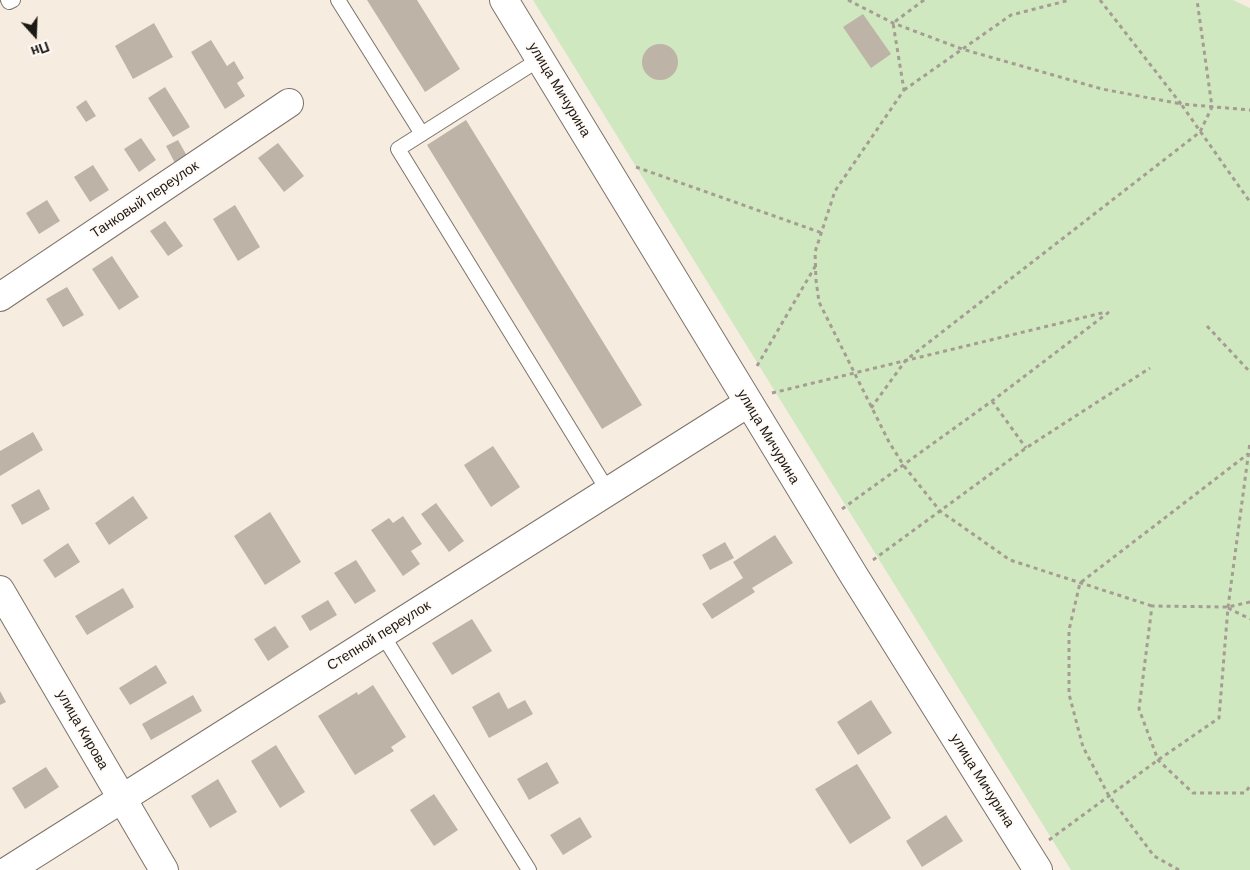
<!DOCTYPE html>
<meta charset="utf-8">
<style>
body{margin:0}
#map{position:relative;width:1250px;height:870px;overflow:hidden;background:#f7ece0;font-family:Helvetica,sans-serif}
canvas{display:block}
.north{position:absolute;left:10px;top:10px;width:50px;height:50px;-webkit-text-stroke:4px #fffaf5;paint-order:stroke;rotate:160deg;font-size:14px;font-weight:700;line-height:20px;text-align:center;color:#1c1814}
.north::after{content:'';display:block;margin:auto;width:18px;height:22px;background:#1c1814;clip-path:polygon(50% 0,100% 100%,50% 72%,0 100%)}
</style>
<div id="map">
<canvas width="1250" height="870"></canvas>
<div class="north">Пн</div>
</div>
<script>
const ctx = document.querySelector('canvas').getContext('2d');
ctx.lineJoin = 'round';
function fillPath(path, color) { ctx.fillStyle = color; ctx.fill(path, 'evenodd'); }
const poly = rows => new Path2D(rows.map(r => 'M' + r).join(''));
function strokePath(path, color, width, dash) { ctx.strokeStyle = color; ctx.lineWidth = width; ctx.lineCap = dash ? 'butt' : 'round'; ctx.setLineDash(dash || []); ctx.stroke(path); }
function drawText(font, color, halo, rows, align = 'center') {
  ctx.font = font + ' Helvetica,sans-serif'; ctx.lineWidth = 4; ctx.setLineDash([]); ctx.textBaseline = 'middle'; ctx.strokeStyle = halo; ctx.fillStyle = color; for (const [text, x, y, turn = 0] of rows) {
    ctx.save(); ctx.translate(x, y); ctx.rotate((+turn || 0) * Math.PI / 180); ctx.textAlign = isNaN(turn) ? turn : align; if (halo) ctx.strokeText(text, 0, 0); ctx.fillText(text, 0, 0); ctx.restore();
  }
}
const green = poly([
 [533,0,1233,0,1250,8,1250,870,1071,870]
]);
const building = poly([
 [367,0,417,0,460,69,425,92],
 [863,14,891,54,871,68,843,27],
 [154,23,173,57,133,79,115,46],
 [211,40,227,66,234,61,244,78,237,83,245,96,225,109,191,52],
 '642 62a18 18 0 1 1 36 0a18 18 0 1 1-36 0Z',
 [165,87,190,127,173,137,148,98],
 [86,100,96,116,86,122,76,107],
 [466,120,642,405,602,429,427,145],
 [141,138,156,160,139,172,124,149],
 [178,140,187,156,175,163,166,146],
 [278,143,304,176,284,192,258,158],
 [93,165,109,190,90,202,74,177],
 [47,200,60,221,39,234,26,213],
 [235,205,260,247,238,261,213,219],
 [165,221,183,246,168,256,150,231],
 [112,256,139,297,119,310,92,269],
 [67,287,84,315,63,327,46,299],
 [33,432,43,450,0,476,0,451],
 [493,446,520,487,491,507,464,465],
 [39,489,50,509,22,525,11,505],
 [133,496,148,518,109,545,95,523],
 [436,503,464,541,449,552,421,514],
 [270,512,301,562,265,585,234,536],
 [403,516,422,544,411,551,420,564,403,576,371,530,389,518,393,523],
 [775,535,793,563,752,588,755,592,712,619,702,604,743,578,733,562],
 [725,542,734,558,710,570,702,555],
 [68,543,80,562,55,578,43,560],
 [356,560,376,591,355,604,334,573],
 [123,588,134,607,87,635,75,616],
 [328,600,337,615,310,631,301,616],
 [472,619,492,651,452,675,432,643],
 [275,626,289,647,268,661,254,639],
 [156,665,167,683,130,705,119,688],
 [373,685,406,737,391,747,394,751,355,775,318,716,357,692,358,695],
 [0,691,6,702,0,705],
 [499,692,508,709,525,700,533,714,489,738,472,707],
 [193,695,202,711,151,740,142,724],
 [871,700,892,733,858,755,837,722],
 [276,745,305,792,280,808,251,761],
 [547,762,559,783,529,800,517,779],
 [857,764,891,818,850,844,815,789],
 [46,767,59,787,25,809,12,788],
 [218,779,237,812,210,828,191,796],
 [434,794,458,830,434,846,410,810],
 [946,815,963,841,922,867,906,841],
 [580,817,592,837,563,855,550,835]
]);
const path = poly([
 [848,0,893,23,962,49,1102,89,1181,104,1250,202],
 [924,0,893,23,904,90,835,191,815,252,816,280,819,302,889,442,904,466,940,511,1010,560,1152,606],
 [1100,0,1181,104,1250,110],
 [904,90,1011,15,1070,0],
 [636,167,822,233],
 [1207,326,1250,372],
 [757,366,816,265],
 [772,393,1106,312],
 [992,401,1026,448],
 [871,408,906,360,1200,132,1212,107,1197,0],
 [842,509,992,401,1109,312],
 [873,560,1026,448,1150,368],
 [1250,602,1228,607,1152,606,1139,709,1158,760,1193,793,1245,793,1250,786],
 [1228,608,1250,619],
 [1049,840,1158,760,1219,718,1228,607,1250,442],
 [1179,870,1154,856,1109,796,1083,747,1069,694,1069,630,1080,583,1248,454]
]);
const lane = poly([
 [8,0,9,2,13,0],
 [338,0,422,134],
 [540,59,398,149,608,491],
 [382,634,529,870]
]);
const street = poly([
 [0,297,289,103],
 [0,590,164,870],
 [9,870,748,403]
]);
const secondary = poly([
 [504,0,853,574,1038,870]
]);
const streetNames = [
 ["улица Мичурина",559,90,59],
 ["Танковый переулок",145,200,-34],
 ["улица Мичурина",768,437,59],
 ["Степной переулок",379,636,-32],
 ["улица Кирова",82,730,60],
 ["улица Мичурина",982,781,58]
];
fillPath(green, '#cfe8bf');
fillPath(building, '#bdb3a7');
strokePath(lane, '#7d7369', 16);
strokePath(street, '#7d7369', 30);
strokePath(secondary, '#7d7369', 30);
strokePath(path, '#a59c93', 3, [4, 4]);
strokePath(lane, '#fff', 14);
strokePath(street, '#fff', 28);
strokePath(secondary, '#fff', 28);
drawText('14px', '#1c1814', '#fffaf5', streetNames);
</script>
